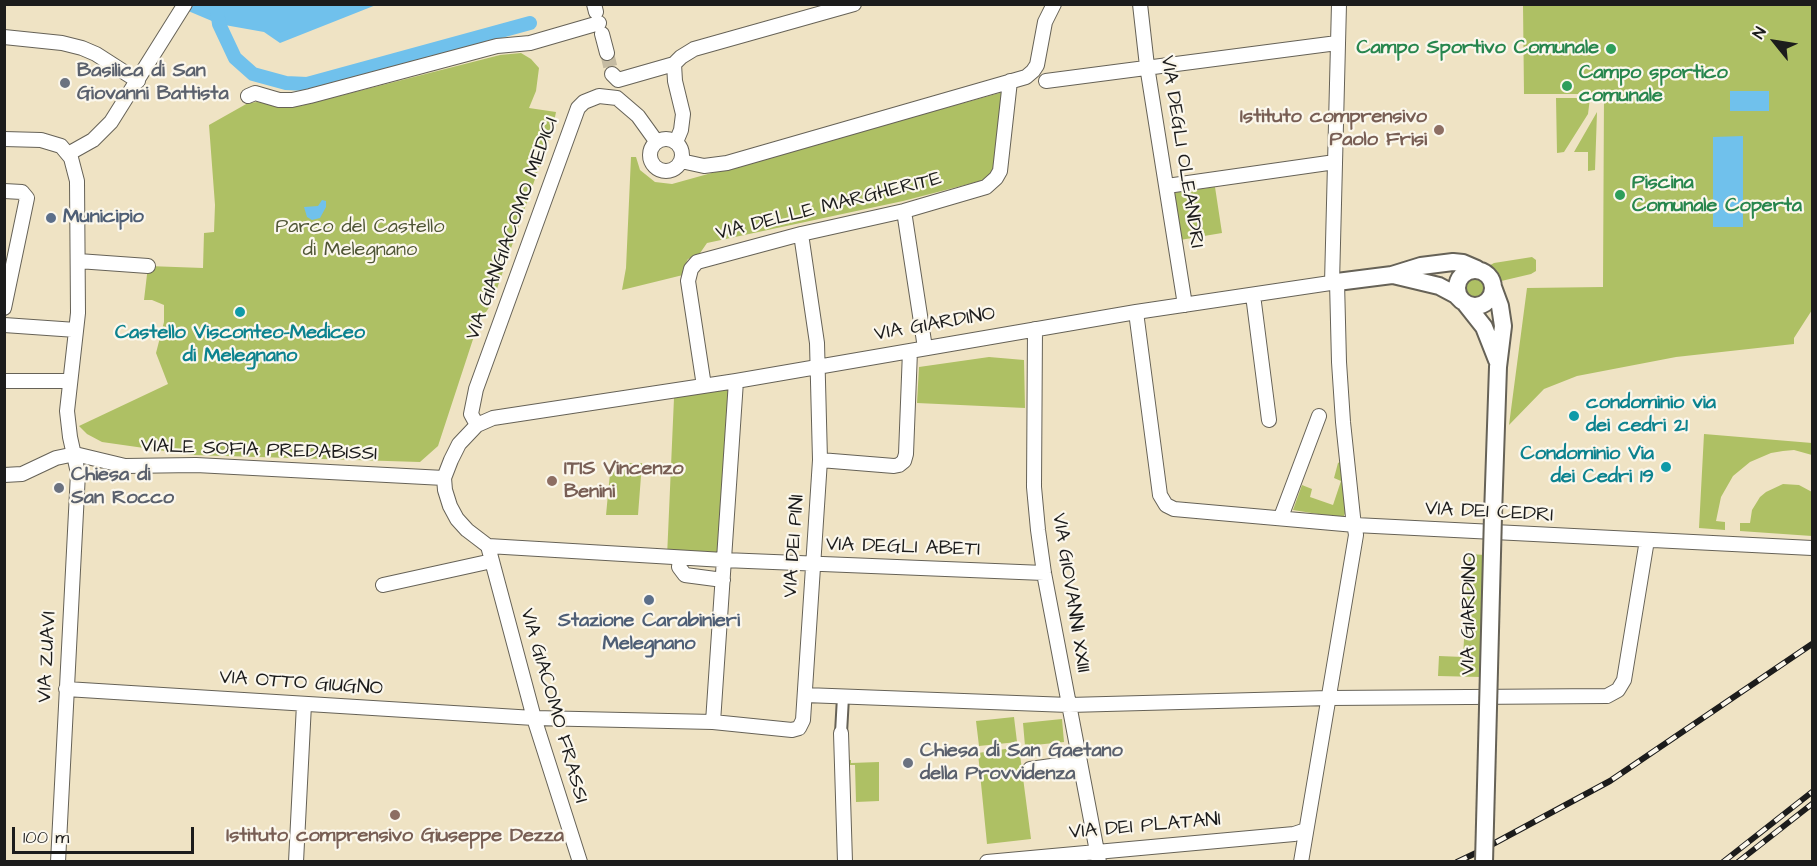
<!DOCTYPE html>
<style>
body{margin:0}
#map{position:relative;width:1817px;height:866px;overflow:hidden;background:#efe3c4;font-family:"Architects Daughter",sans-serif}
canvas{display:block}
.frame{position:absolute;inset:0;border:6px solid #1c1c1c;pointer-events:none}
.north{position:absolute;left:1745px;top:12px;width:60px;height:60px;-webkit-text-stroke:4px #fbf7ec;paint-order:stroke;rotate:300deg;font-size:16px;font-weight:700;line-height:24px;text-align:center;color:#1c1c1c}
.north::after{content:'';display:block;margin:auto;width:21px;height:27px;background:#1c1c1c;clip-path:polygon(50% 0,100% 100%,50% 72%,0 100%)}
.scale{position:absolute;left:12px;top:827px;width:182px;height:27px;box-sizing:border-box;border:3px solid #1c1c1c;border-top:0;padding-left:8px;font-size:18px;line-height:21px;white-space:nowrap;color:#1c1c1c;-webkit-text-stroke:4px #fbf7ec;paint-order:stroke}
</style>
<div id="map">
<canvas width="1817" height="866"></canvas>
<div class="frame"></div>
<div class="north">N</div>
<div class="scale">100 m</div>
</div>
<script>
const ctx = document.querySelector('canvas').getContext('2d');
ctx.lineJoin = 'round';
function fillPath(path, color) { ctx.fillStyle = color; ctx.fill(path, 'evenodd'); }
const poly = rows => new Path2D(rows.map(r => 'M' + r).join(''));
function strokePath(path, color, width, dash) { ctx.strokeStyle = color; ctx.lineWidth = width; ctx.lineCap = dash ? 'butt' : 'round'; ctx.setLineDash(dash || []); ctx.stroke(path); }
function drawText(font, color, halo, rows, align = 'center') {
  ctx.font = font + ' "Architects Daughter",sans-serif'; ctx.lineWidth = 4.5; ctx.setLineDash([]); ctx.textBaseline = 'middle'; ctx.strokeStyle = halo; ctx.fillStyle = color; for (const [text, x, y, turn = 0] of rows) {
    ctx.save(); ctx.translate(x, y); ctx.rotate((+turn || 0) * Math.PI / 180); ctx.textAlign = isNaN(turn) ? turn : align; if (halo) ctx.strokeText(text, 0, 0); ctx.fillText(text, 0, 0); ctx.restore();
  }
}
const green = poly([
 [1523,5,1812,5,1812,310,1794,338,1794,344,1676,357,1577,376,1544,389,1509,425,1527,288,1603,287,1604,94,1524,94],
 [521,53,531,59,539,68,536,91,529,108,556,112,553,127,492,303,478,324,438,446,420,462,193,455,102,442,87,434,79,426,168,384,156,353,164,322,164,305,152,300,144,300,148,266,203,268,204,233,214,232,215,205,209,125,248,103,257,102,300,106,500,55],
 [1003,92,993,171,984,180,903,201,707,243,698,256,688,259,683,269,683,275,622,290,626,268,631,157,636,157,640,170,655,182,672,184],
 [1556,98,1590,98,1588,114,1564,152,1557,153],
 [1597,112,1595,170,1588,171,1588,152,1574,152],
 [1215,187,1222,233,1180,240,1172,193],
 [1532,257,1536,260,1536,271,1531,274,1497,282,1491,273,1485,268,1494,263],
 '1465 287a10 10 0 1 1 20 0a10 10 0 1 1-20 0Z',
 [989,357,1024,360,1025,408,917,403,919,367],
 [736,387,724,560,667,557,674,398],
 [1704,434,1812,443,1812,455,1794,450,1783,451,1771,453,1750,462,1733,476,1721,497,1716,521,1725,522,1725,530,1699,528],
 [1340,462,1343,463,1346,511,1343,518,1293,510,1302,485,1312,489,1310,497,1333,505,1341,481,1334,478,1338,463],
 [611,463,642,463,638,515,606,515],
 [1783,484,1799,485,1812,492,1812,536,1740,531,1740,523,1750,523,1752,510,1760,497,1766,492],
 [1469,554,1485,555,1481,677,1438,676,1439,656,1463,657],
 [1014,717,1017,742,979,746,976,721],
 [1062,719,1064,742,1025,746,1023,723],
 [1019,747,1031,839,987,844,978,753],
 [844,760,851,760,851,763,879,762,879,801,856,802,855,765,844,765]
]);
const water = poly([
 [174,5,376,5,280,43,264,32,219,24],
 [1730,91,1769,91,1769,111,1730,111],
 [1743,136,1743,227,1713,227,1713,137],
 [322,200,326,201,326,207,320,218,312,220,307,217,304,207,318,206]
]);
const canal = poly([
 [216,4,219,24,235,58,253,74,286,83,307,84,530,23]
]);
const minorTunnel = poly([
 [607,53,612,74]
]);
const pedestrian = poly([
 [841,733,843,697]
]);
const minor = poly([
 [594,4,596,12],
 [1140,4,1147,66,1185,305],
 [602,34,607,53],
 [4,37,62,43,82,48,96,54,138,81],
 [612,74,618,80,674,64],
 [1046,81,1337,43],
 [248,96,255,93,279,100,292,100,310,96,497,46,530,43,599,23],
 '650 155a16 16 0 1 1 32 0a16 16 0 1 1-32 0Z',
 [4,139,41,140,61,146,71,158,77,181,78,313,67,411,70,437,78,473,58,862],
 [676,142,681,130,683,114,675,81,674,64,681,57,694,49,854,4],
 [68,154,93,140,111,122,185,4],
 [681,161,704,166,727,163,1026,77,1033,71,1037,65,1045,22,1054,4],
 [1167,186,1335,162],
 [4,191,22,192,27,198,4,308],
 [904,211,925,348],
 [78,261,148,266],
 [1332,283,1339,4],
 [1253,295,1269,420],
 [1136,312,1160,495,1166,505,1174,509,1355,525,1812,548],
 [4,325,76,330],
 [1035,329,1034,487,1038,530,1044,573,1099,862],
 [4,381,70,381],
 [704,386,688,281,691,269,697,262,801,234,904,211,986,187,996,178,1000,171,1010,81],
 [477,425,471,414,476,389,578,108,584,102,599,96,617,98,638,116,656,141],
 [820,460,894,466,899,465,904,461,906,454,910,351],
 [4,475,22,474,56,458,75,454,125,466,196,465,444,478],
 [1281,517,1319,416],
 [488,546,724,560,1044,573],
 [680,558,679,567,685,575,723,580],
 [383,585,492,561],
 [66,689,534,718,713,722,792,730,799,728,803,720,820,460,817,343,801,234],
 [805,695,1069,705,1329,698,1607,696,1618,690,1624,680,1647,540],
 [713,722,736,381],
 [841,733,845,862],
 [1030,769,1080,762],
 [296,862,304,704],
 [580,862,534,718,488,546,467,530,457,519,450,506,445,490,444,478,451,460,459,444,477,425,493,418,736,381,1136,312,1337,282,1339,362,1343,422,1353,517,1356,535,1301,862],
 [987,862,1294,834,1306,830]
]);
const tertiary = poly([
 '1457 288a18 18 0 1 1 36 0a18 18 0 1 1-36 0Z',
 [1393,275,1439,286,1456,295,1462,301],
 [1337,282,1392,275,1421,266,1453,262,1463,263,1477,269],
 [1465,303,1484,327,1497,360],
 [1493,515,1498,367,1503,326,1500,306,1493,287]
]);
const rail = poly([
 [1457,862,1478,852,1610,781,1812,644],
 [1723,862,1812,792],
 [1738,862,1812,804]
]);
const tertiaryBridge = poly([
 [1484,862,1493,515]
]);
const markers = [
 [1611,49,6,"#2e9e5b"],
 [65,83,6,"#6b7280"],
 [1567,86,6,"#2e9e5b"],
 [1439,130,6,"#8d6e63"],
 [1620,195,6,"#2e9e5b"],
 [51,218,6,"#5c6f8a"],
 [240,312,6,"#0f9aa8"],
 [1574,416,6,"#0f9aa8"],
 [1666,467,6,"#0f9aa8"],
 [552,481,6,"#8d6e63"],
 [59,488,6,"#6b7280"],
 [649,600,6,"#5c6f8a"],
 [908,763,6,"#6b7280"],
 [395,815,6,"#8d6e63"]
];
const leisureNames = [
 ["Campo Sportivo Comunale",1599,49,"right"],
 ["Campo sportico",1579,74],
 ["comunale",1579,97],
 ["Piscina",1632,184],
 ["Comunale Coperta",1632,207]
];
const worshipNames = [
 ["Basilica di San",77,72],
 ["Giovanni Battista",77,95],
 ["Chiesa di",71,476],
 ["San Rocco",71,499],
 ["Chiesa di San Gaetano",920,752],
 ["della Provvidenza",920,775]
];
const educationNames = [
 ["Istituto comprensivo",1427,118],
 ["Paolo Frisi",1427,141],
 ["ITIS Vincenzo",564,470,"left"],
 ["Benini",564,493,"left"],
 ["Istituto comprensivo Giuseppe Dezza",395,837,"center"]
];
const streetNames = [
 ["VIA DEGLI OLEANDRI",1181,152,81],
 ["VIA DELLE MARGHERITE",829,207,-14],
 ["VIA GIANGIACOMO MEDICI",513,229,-70],
 ["VIA GIARDINO",935,325,-10],
 ["VIALE SOFIA PREDABISSI",259,451,2],
 ["VIA DEI CEDRI",1489,513,3],
 ["VIA DEI PINI",795,546,-86],
 ["VIA DEGLI ABETI",903,548,2],
 ["VIA GIOVANNI XXIII",1070,593,81],
 ["VIA GIARDINO",1470,614,-89],
 ["VIA ZUAVI",48,657,-87],
 ["VIA OTTO GIUGNO",301,684,4],
 ["VIA GIACOMO FRASSI",553,706,74],
 ["VIA DEI PLATANI",1145,827,-5]
];
const serviceNames = [
 ["Municipio",63,218],
 ["Stazione Carabinieri",649,622,"center"],
 ["Melegnano",649,645,"center"]
];
const parkNames = [
 ["Parco del Castello",360,228],
 ["di Melegnano",360,251]
];
const cultureNames = [
 ["Castello Visconteo-Mediceo",240,334],
 ["di Melegnano",240,357],
 ["condominio via",1586,404,"left"],
 ["dei cedri 21",1586,427,"left"],
 ["Condominio Via",1654,455,"right"],
 ["dei Cedri 19",1654,478,"right"]
];
fillPath(green, '#aec064');
fillPath(water, '#70c1ec');
strokePath(canal, '#70c1ec', 14);
strokePath(minorTunnel, '#c5bba2', 14, [14, 7]);
strokePath(pedestrian, '#666257', 14);
strokePath(minor, '#666257', 16);
strokePath(tertiary, '#666257', 20);
strokePath(pedestrian, '#fff', 10);
strokePath(minor, '#fff', 14);
strokePath(tertiary, '#fff', 16);
strokePath(rail, '#1c1c1c', 6);
strokePath(rail, '#fbf7ec', 4, [11]);
strokePath(tertiaryBridge, '#666257', 20, []);
strokePath(tertiaryBridge, '#fff', 16);
for (const [x, y, r, color] of markers) { const dot = new Path2D(); dot.arc(x, y, r, 0, 2 * Math.PI); ctx.fillStyle = color; ctx.fill(dot); strokePath(dot, '#fbf7ec', 2); }
drawText('bold 20px', '#27864d', '#fbf7ec', leisureNames, 'left');
drawText('bold 20px', '#5b616d', '#fbf7ec', worshipNames, 'left');
drawText('bold 20px', '#785e54', '#fbf7ec', educationNames, 'right');
drawText('20px', '#1c1c1c', '#fbf7ec', streetNames);
drawText('bold 20px', '#4e5e75', '#fbf7ec', serviceNames, 'left');
drawText('20px', '#4f5535', '#fbf7ec', parkNames);
drawText('bold 20px', '#0d838f', '#fbf7ec', cultureNames);
</script>
